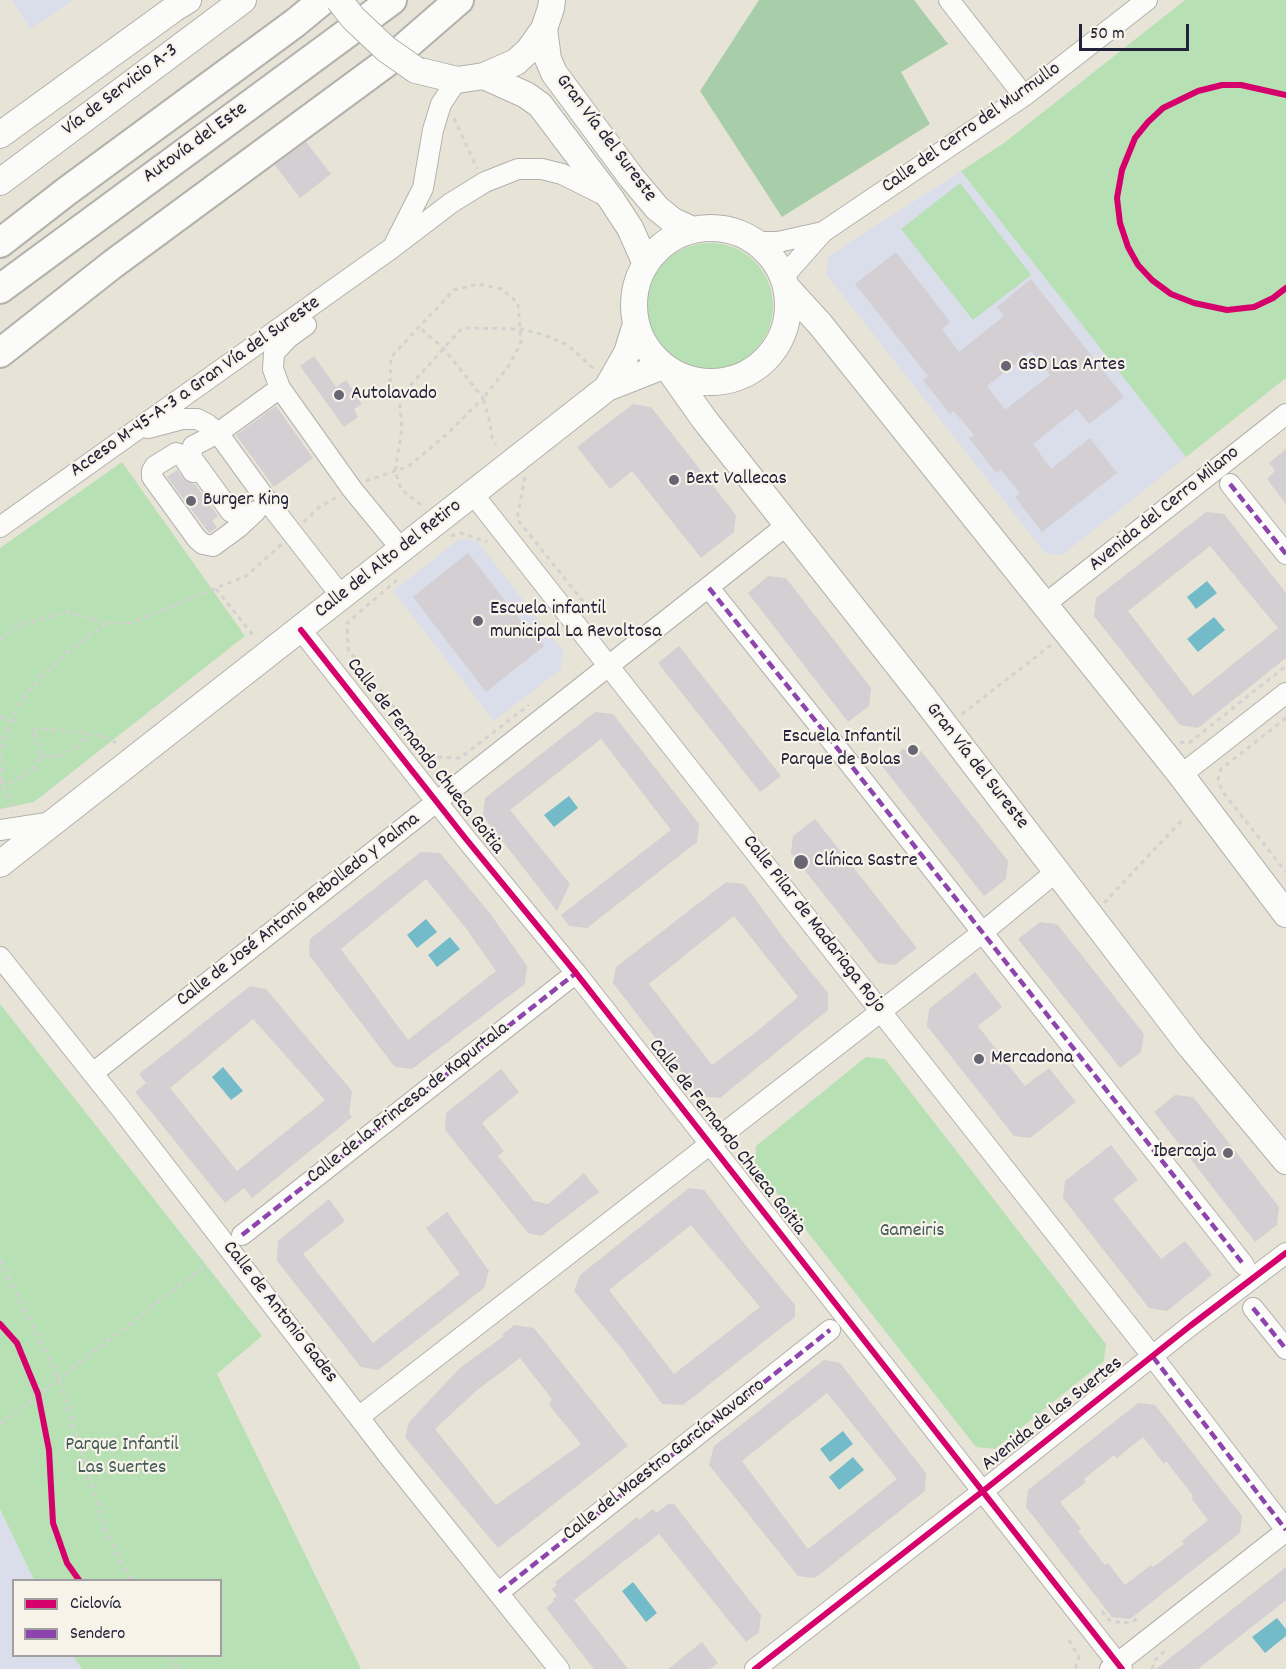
<!DOCTYPE html>
<meta charset="utf-8">
<style>
body{margin:0}
#map{position:relative;width:1286px;height:1669px;overflow:hidden;background:#e7e4d7;font-family:Dekko,sans-serif}
canvas{display:block}
.legend{position:absolute;left:12px;top:1579px;width:210px;height:78px;box-sizing:border-box;background:#f7f3e8;border:2px solid #a29fa3;margin:0;padding:8px 10px;list-style:none;font-size:18px;color:#22223b}
.legend li{display:flex;align-items:center;gap:12px;height:30px}
.legend b{width:30px;border:2px solid #a29fa3}
.scale{position:absolute;left:1079px;top:24px;width:110px;height:27px;box-sizing:border-box;border:3px solid #22223b;border-top:0;padding-left:8px;font-size:18px;line-height:21px;white-space:nowrap;color:#22223b;-webkit-text-stroke:4px #f7f3e8;paint-order:stroke}
</style>
<div id="map">
<canvas width="1286" height="1669"></canvas>
<ul class="legend">
<li><b style="height:8px;background:#d6006c"></b>Ciclovía</li>
<li><b style="height:8px;background:#8e44ad"></b>Sendero</li>
</ul>
<div class="scale">50 m</div>
</div>
<script>
const ctx = document.querySelector('canvas').getContext('2d');
ctx.lineJoin = 'round';
function fillPath(path, color) { ctx.fillStyle = color; ctx.fill(path, 'evenodd'); }
const poly = rows => new Path2D(rows.map(r => 'M' + r).join(''));
function strokePath(path, color, width, dash) { ctx.strokeStyle = color; ctx.lineWidth = width; ctx.lineCap = dash ? 'butt' : 'round'; ctx.setLineDash(dash || []); ctx.stroke(path); }
function drawText(font, color, halo, rows, align = 'center') {
  ctx.font = font + ' Dekko,sans-serif'; ctx.lineWidth = 4.5; ctx.setLineDash([]); ctx.textBaseline = 'middle'; ctx.strokeStyle = halo; ctx.fillStyle = color; for (const [text, x, y, turn = 0] of rows) {
    ctx.save(); ctx.translate(x, y); ctx.rotate((+turn || 0) * Math.PI / 180); ctx.textAlign = isNaN(turn) ? turn : align; if (halo) ctx.strokeText(text, 0, 0); ctx.fillText(text, 0, 0); ctx.restore();
  }
}
const built = poly([
 [12,0,73,0,30,29],
 [961,171,1186,457,1062,555,1045,553,826,274,829,256],
 [459,539,477,541,563,651,561,669,494,721,393,591],
 [0,1510,34,1580,14,1580,14,1656,73,1656,82,1669,0,1669]
]);
const green = poly([
 [1185,0,1286,0,1286,378,1186,457,961,171,1004,143],
 [960,183,1031,275,973,320,901,229],
 '647 306a63 63 0 1 1 126 0a63 63 0 1 1-126 0Z',
 [122,462,245,636,34,802,0,809,0,548],
 [0,1004,262,1336,217,1374,361,1669,82,1669,73,1656,220,1656,220,1580,34,1580,0,1509],
 [866,1057,885,1059,1106,1344,1104,1361,995,1449,976,1447,755,1165,756,1146]
]);
const forest = poly([
 [759,0,914,0,948,44,901,72,930,124,782,217,700,91]
]);
const water = poly([
 [1207,581,1217,593,1196,609,1187,597],
 [1214,617,1225,630,1198,652,1187,639],
 [569,796,578,808,554,827,544,815],
 [426,919,437,932,417,948,407,935],
 [450,937,460,949,437,967,428,955],
 [223,1067,243,1091,231,1100,212,1077],
 [843,1431,853,1444,830,1462,820,1449],
 [853,1457,864,1470,839,1490,829,1477],
 [633,1582,657,1613,646,1622,622,1591],
 [1277,1618,1286,1629,1286,1636,1265,1653,1252,1637]
]);
const building = poly([
 [306,142,331,174,300,198,275,165],
 [896,252,950,322,942,329,959,352,1004,316,997,307,1031,279,1124,397,1089,424,1077,409,1033,444,1051,469,1090,438,1117,473,1042,532,1015,497,1020,493,1001,470,996,473,969,438,974,435,954,411,950,414,923,380,928,376,855,284],
 [1031,351,1050,375,1005,410,987,386],
 [314,356,336,387,346,380,362,404,354,409,358,417,344,427,300,366],
 [633,404,651,407,736,515,734,532,701,558,632,471,610,489,577,447],
 [276,406,313,458,274,487,236,435],
 [1286,449,1286,504,1267,479,1275,471,1269,463],
 [177,470,187,482,195,484,218,516,212,521,217,527,209,533,167,477],
 [1206,512,1224,514,1286,593,1286,658,1198,728,1180,725,1094,616,1096,598],
 [1210,546,1278,628,1193,696,1128,611],
 [468,553,522,622,524,620,544,646,486,692,413,597],
 [768,576,786,578,871,688,869,706,848,722,748,593],
 [679,646,781,776,760,792,658,663],
 [595,712,613,714,699,824,697,842,587,928,569,926,561,915,671,830,601,739,510,810,570,884,557,911,483,816,485,798],
 [903,749,921,751,1008,861,1006,879,984,896,882,766],
 [815,819,917,948,895,965,878,963,791,853,793,836],
 [421,852,440,853,489,912,527,966,525,984,412,1069,395,1067,309,955,310,939],
 [426,879,465,927,496,971,408,1040,341,949],
 [726,882,744,884,785,940,828,993,828,1010,720,1098,700,1096,613,983,616,967],
 [734,916,798,997,755,1033,712,1065,649,984],
 [1040,922,1057,924,1144,1034,1141,1052,1120,1068,1018,939],
 [975,972,1002,1007,978,1026,1025,1086,1049,1068,1076,1102,1030,1138,1014,1136,927,1026,929,1009],
 [250,986,266,989,352,1091,349,1113,352,1117,252,1198,244,1188,225,1203,135,1092,146,1083,139,1074],
 [253,1019,325,1100,237,1171,170,1088],
 [501,1069,519,1092,482,1123,504,1151,498,1156,534,1201,548,1204,584,1173,599,1192,541,1236,528,1233,445,1130,446,1113],
 [1175,1095,1193,1097,1279,1207,1277,1225,1255,1242,1154,1112],
 [1111,1145,1138,1180,1113,1199,1161,1259,1185,1241,1212,1275,1167,1311,1149,1308,1063,1198,1065,1181],
 [689,1188,704,1190,747,1247,795,1305,795,1317,683,1405,662,1404,622,1349,574,1291,580,1275],
 [691,1225,760,1307,674,1374,609,1290],
 [329,1199,345,1221,303,1254,373,1343,460,1274,426,1228,447,1212,489,1271,484,1288,378,1370,361,1367,277,1261,278,1241],
 [514,1325,534,1328,628,1446,498,1548,405,1437,409,1422,460,1368,504,1336,502,1335],
 [520,1358,552,1399,549,1405,581,1444,496,1505,435,1429,476,1391],
 [824,1360,840,1363,926,1473,925,1491,815,1578,798,1576,709,1465,714,1446],
 [827,1393,897,1479,808,1549,742,1461],
 [1138,1403,1155,1405,1242,1516,1240,1533,1130,1619,1112,1617,1026,1507,1028,1490],
 [1143,1437,1164,1464,1166,1461,1193,1496,1191,1498,1208,1520,1182,1541,1184,1544,1153,1567,1151,1565,1125,1585,1108,1563,1105,1565,1078,1531,1081,1529,1060,1502,1086,1482,1084,1479,1114,1455,1117,1458],
 [668,1504,674,1504,761,1615,759,1632,746,1642,659,1534,574,1600,628,1669,594,1669,546,1608,554,1601,553,1599,557,1596,552,1589,557,1585,555,1582,637,1517,639,1520,653,1509,656,1513],
 [1286,1567,1286,1600,1262,1619,1198,1669,1156,1669],
 [702,1642,718,1663,710,1669,668,1669]
]);
const path = poly([
 [454,118,477,169],
 [399,398,390,383,391,357,419,327,454,290,478,284,502,289,518,303,521,343,508,367,483,398,489,419,492,437,496,444],
 [525,477,517,519,594,615],
 [366,481,409,466,446,435,483,398,444,349,419,327],
 [421,505,401,489,395,471,402,428,399,398,462,328,521,329,544,335,568,345,594,369],
 [304,522,318,508,339,496],
 [451,536,461,533,487,542],
 [397,580,347,623,348,649,433,757,460,758,529,705],
 [216,589,253,635],
 [0,639,19,625,68,612,106,623,130,623,246,576,282,544],
 [962,714,1051,645],
 [0,716,11,721],
 [1286,718,1221,769,1218,779,1222,791,1286,872],
 [1180,742,1189,743,1286,666],
 [41,756,58,757,77,747,88,734],
 [0,757,4,739,20,702,41,677,75,646,106,623],
 [0,759,3,783,13,812],
 [0,783,14,782,34,768,41,756,33,729,70,731,103,736,116,743],
 [1104,903,1184,818],
 [0,1260,58,1376,107,1534,131,1580],
 [0,1424,206,1265],
 [1102,1611,1109,1620,1122,1623,1132,1622,1139,1617],
 [1069,1640,1079,1657,1075,1669],
 [171,1656,178,1669],
 [1152,1669,1155,1660,1165,1651]
]);
const minor = poly([
 [949,0,1024,96],
 [823,232,1024,96,1147,0],
 [757,242,778,242,823,232,783,277],
 [395,243,423,188,433,130,441,104,457,80],
 [280,388,352,489,402,550],
 [148,428,182,419,197,419,207,424,218,433,280,388,273,369,274,353,288,338,306,325],
 [193,472,182,455,176,453,155,466,152,471,152,477,197,539,203,544,213,546,239,527,256,511],
 [1230,484,1286,554],
 [473,494,1153,1357,1286,1530],
 [249,517,231,512,191,457,193,446,218,433,268,502,342,597],
 [0,527,392,248,451,203,485,182,518,169,542,169,562,174,606,196],
 [709,588,846,759,1244,1265],
 [1044,605,1286,414],
 [301,630,466,839,576,973,1122,1669],
 [1181,775,1286,693],
 [0,830,53,822],
 [0,957,121,1109,391,1459,559,1669],
 [93,1073,787,525],
 [242,1235,576,973],
 [1253,1308,1286,1349],
 [360,1416,983,932,1057,871],
 [499,1592,830,1330],
 [755,1669,983,1491,1190,1326,1286,1253],
 [1110,1669,1286,1531]
]);
const major = poly([
 [544,29,548,59,554,73,631,177,657,208,673,221,693,230],
 [416,70,457,80,484,76,516,62,529,50,544,29,551,8,552,0],
 [484,76,526,95,540,105,611,199,630,228,646,264],
 [0,135,175,8,188,0],
 [0,182,243,0],
 '634 305a77 77 0 1 1 154 0a77 77 0 1 1-154 0Z',
 [787,288,820,324,1181,775,1286,914],
 [670,371,704,419,924,698,1190,1046,1286,1161],
 [607,388,627,353,636,324],
 [0,864,607,388,663,366]
]);
const highway = poly([
 [0,243,67,191,295,23,323,0],
 [0,289,392,0],
 [0,353,113,264,391,59,459,0]
]);
const majorBridge = poly([
 [339,0,353,18,386,49,416,70]
]);
const quiet = poly([
 [1230,484,1286,554],
 [709,588,846,759,1244,1265],
 [242,1235,576,973],
 [1253,1308,1286,1349],
 [1153,1357,1286,1530],
 [499,1592,830,1330]
]);
const cycleway = poly([
 [1286,95,1241,85,1222,85,1198,91,1163,108,1148,122,1135,138,1122,170,1117,198,1120,223,1128,247,1138,265,1152,280,1171,294,1194,303,1227,310,1254,307,1273,298,1286,288],
 [301,630,466,839,576,973,1122,1669],
 [0,1324,17,1343,38,1394,49,1450,53,1523,67,1563,79,1580],
 [755,1669,983,1491,1190,1326,1286,1253]
]);
const markers = [
 [1006,366,6,"#676672"],
 [339,395,6,"#676672"],
 [674,480,6,"#676672"],
 [191,501,6,"#676672"],
 [478,621,6,"#676672"],
 [913,750,6,"#676672"],
 [801,862,8,"#676672"],
 [979,1059,6,"#676672"],
 [1228,1153,6,"#676672"]
];
const streetNames = [
 ["Vía de Servicio A-3",121,91,-37],
 ["Calle del Cerro del Murmullo",972,129,-35],
 ["Gran Vía del Sureste",605,139,53],
 ["Autovía del Este",196,144,-36],
 ["Acceso M-45-A-3 a Gran Vía del Sureste",196,388,-35],
 ["Avenida del Cerro Milano",1165,510,-39],
 ["Calle del Alto del Retiro",389,560,-38],
 ["Calle de Fernando Chueca Goitia",424,757,52],
 ["Gran Vía del Sureste",976,767,52],
 ["Calle de José Antonio Rebolledo y Palma",299,911,-38],
 ["Calle Pilar de Madariaga Rojo",813,925,52],
 ["Calle de la Princesa de Kapurtala",409,1104,-38],
 ["Calle de Fernando Chueca Goitia",726,1138,52],
 ["Calle de Antonio Gades",279,1313,52],
 ["Avenida de las Suertes",1053,1415,-38],
 ["Calle del Maestro García Navarro",665,1461,-38]
];
const poiNames = [
 ["GSD Las Artes",1018,366],
 ["Autolavado",351,395],
 ["Bext Vallecas",686,480],
 ["Burger King",203,501],
 ["Escuela infantil",490,610],
 ["municipal La Revoltosa",490,633],
 ["Escuela Infantil",901,738,"right"],
 ["Parque de Bolas",901,761,"right"],
 ["Clínica Sastre",814,862],
 ["Mercadona",991,1059],
 ["Ibercaja",1216,1153,"right"]
];
const parkNames = [
 ["Gameiris",912,1232],
 ["Parque Infantil",122,1446],
 ["Las Suertes",122,1469]
];
fillPath(built, '#dadeea');
fillPath(green, '#b7e0b5');
fillPath(forest, '#a7cea8');
fillPath(water, '#74bbc9');
fillPath(building, '#d3cfd2');
strokePath(minor, '#b2b1ab', 22);
strokePath(major, '#b2b1ab', 28);
strokePath(highway, '#b2b1ab', 32);
strokePath(path, '#d3d2d0', 3, [4.5, 4.5]);
strokePath(minor, '#fbfbf9', 20);
strokePath(major, '#fbfbf9', 26);
strokePath(highway, '#fbfbf9', 28);
strokePath(majorBridge, '#b2b1ab', 28, []);
strokePath(majorBridge, '#fbfbf9', 26);
strokePath(quiet, '#8e44ad', 4.5, [9, 4.5]);
strokePath(cycleway, '#d6006c', 6);
for (const [x, y, r, color] of markers) { const dot = new Path2D(); dot.arc(x, y, r, 0, 2 * Math.PI); ctx.fillStyle = color; ctx.fill(dot); strokePath(dot, '#f7f3e8', 2); }
drawText('20px', '#22223b', '#f7f3e8', streetNames);
drawText('20px', '#22223b', '#f7f3e8', poiNames, 'left');
drawText('20px', '#435a58', '#f7f3e8', parkNames);
</script>
